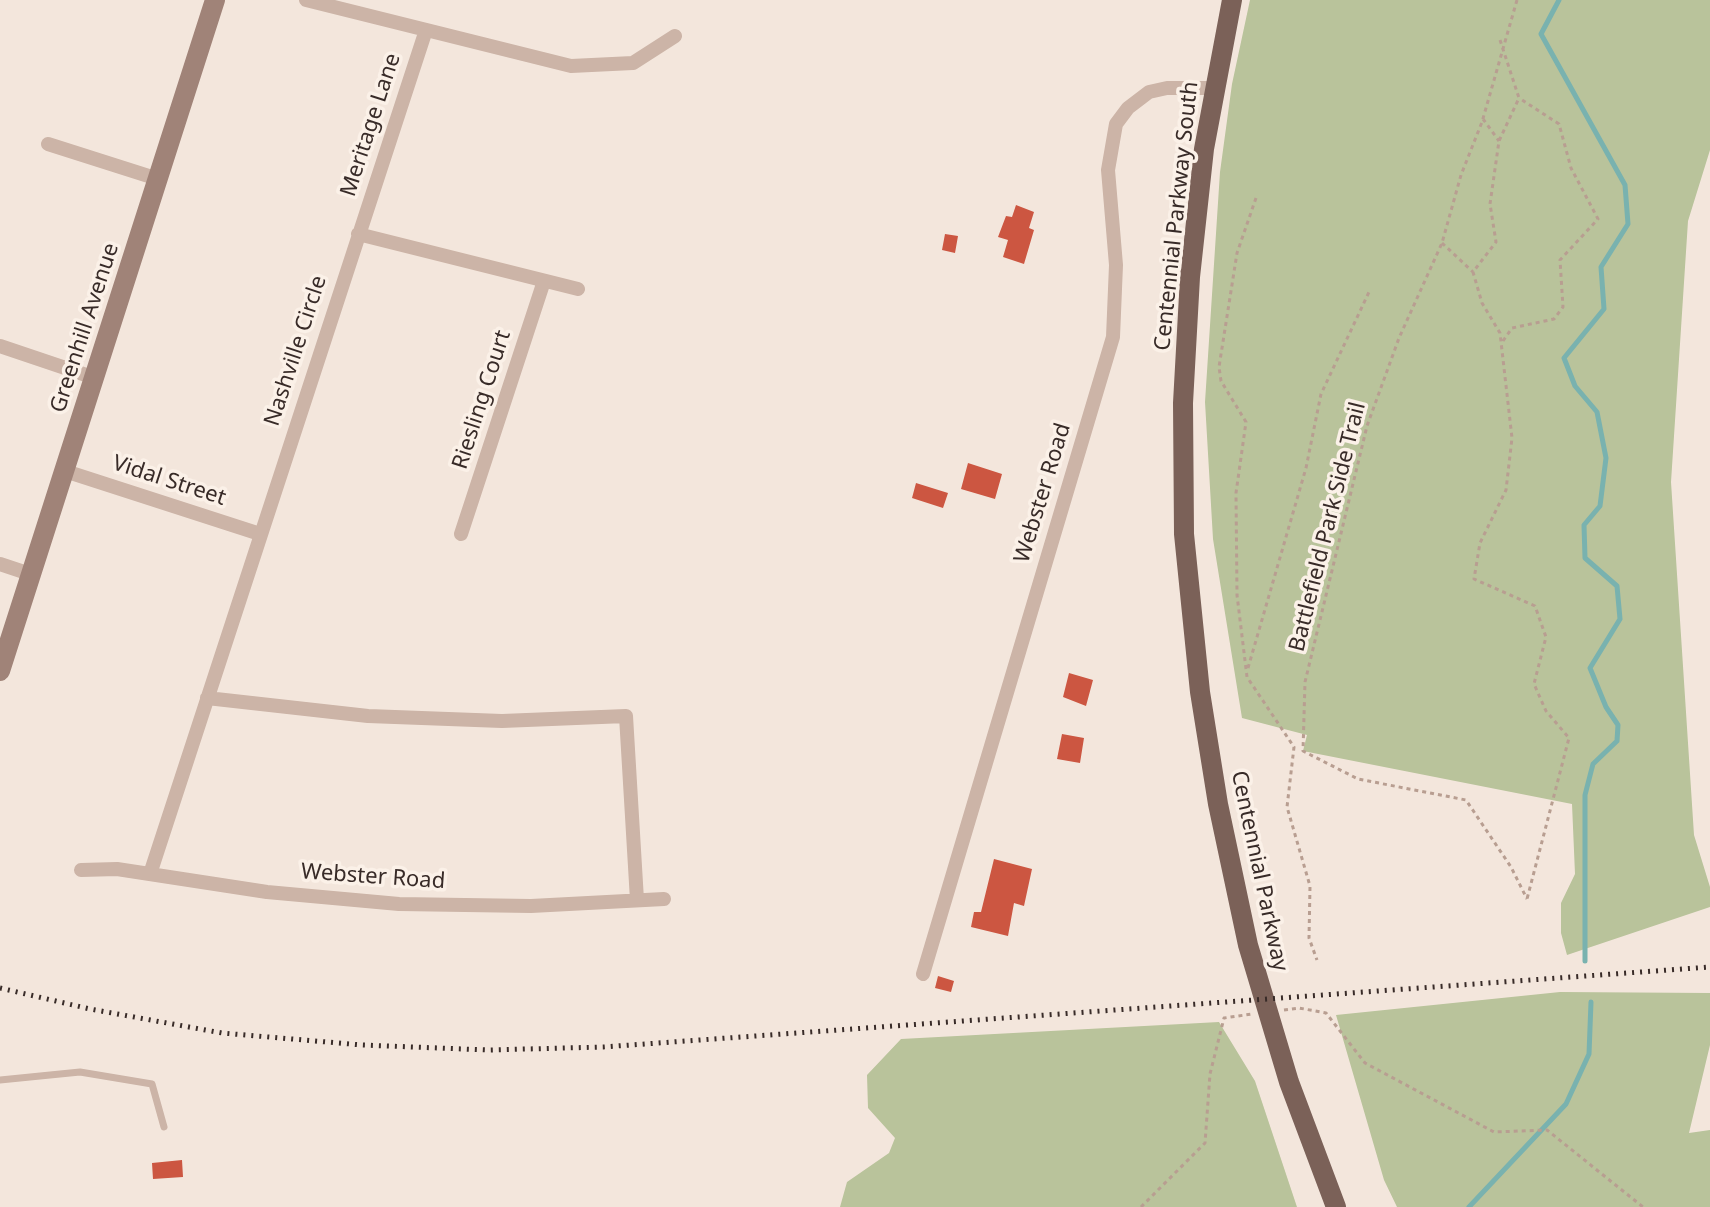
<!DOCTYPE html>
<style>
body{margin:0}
canvas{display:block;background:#f3e6dc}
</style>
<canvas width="1710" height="1207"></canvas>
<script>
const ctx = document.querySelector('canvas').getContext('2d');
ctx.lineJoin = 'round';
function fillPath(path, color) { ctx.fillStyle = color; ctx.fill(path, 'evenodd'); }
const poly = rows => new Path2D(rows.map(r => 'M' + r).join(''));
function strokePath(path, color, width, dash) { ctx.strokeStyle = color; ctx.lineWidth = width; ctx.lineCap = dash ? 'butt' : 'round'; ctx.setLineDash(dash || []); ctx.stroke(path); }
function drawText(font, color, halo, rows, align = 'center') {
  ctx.font = font + ' "Noto Sans",sans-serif'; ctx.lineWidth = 7; ctx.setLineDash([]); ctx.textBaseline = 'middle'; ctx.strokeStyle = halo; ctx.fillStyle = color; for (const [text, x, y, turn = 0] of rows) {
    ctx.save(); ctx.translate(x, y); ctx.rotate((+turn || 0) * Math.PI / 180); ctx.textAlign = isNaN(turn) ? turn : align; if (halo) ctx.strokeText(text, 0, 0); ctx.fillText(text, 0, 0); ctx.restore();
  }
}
const green = poly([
 [1250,0,1710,0,1710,150,1688,221,1671,482,1694,835,1710,887,1710,907,1567,955,1561,933,1561,903,1575,874,1572,804,1303,751,1307,735,1242,718,1213,539,1205,402,1220,172,1232,84],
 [1560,992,1710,993,1710,1045,1689,1133,1710,1130,1710,1207,1397,1207,1384,1180,1336,1015],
 [1219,1022,1255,1081,1297,1207,840,1207,847,1182,889,1153,895,1138,868,1108,867,1075,901,1039]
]);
const stream = poly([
 [1559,0,1541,34,1625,185,1628,224,1601,267,1604,309,1564,358,1575,386,1597,412,1606,458,1600,506,1584,525,1585,558,1617,586,1620,619,1590,668,1606,707,1618,725,1617,741,1593,764,1585,795,1585,961],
 [1469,1207,1566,1104,1589,1054,1591,1002]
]);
const building = poly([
 [1016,205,1034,212,1029,228,1034,230,1024,264,1003,257,1008,240,998,237,1006,216,1012,217],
 [945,234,958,236,955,253,942,250],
 [968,463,1002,474,995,499,961,489],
 [916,483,948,493,943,508,912,498],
 [1069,673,1093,680,1086,706,1063,697],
 [1062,734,1084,738,1080,763,1057,759],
 [994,859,1032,869,1024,906,1014,903,1008,936,971,927,974,912,981,912],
 [938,976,954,981,951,992,935,988],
 [182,1160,183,1177,153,1179,152,1163]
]);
const path = poly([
 [1517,0,1482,122,1461,175,1442,243,1399,338,1367,426,1305,682,1303,751,1358,779,1466,800,1511,867,1527,899],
 [1500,40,1519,98,1499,141,1490,204,1496,242,1473,272,1482,303,1500,333,1512,438,1506,490,1480,543,1474,579,1535,606,1546,637,1534,684,1546,711,1569,738,1527,899],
 [1483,119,1499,141],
 [1256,198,1237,253,1219,367,1221,381,1246,422,1236,493,1237,595,1247,677,1294,747,1287,807,1310,886,1309,938,1317,960],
 [1442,243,1473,272],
 [1503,341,1512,328,1554,319,1563,307,1560,260,1598,219,1571,168,1559,124,1519,98],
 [1248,668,1306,468,1321,394,1369,292],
 [1284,1010,1299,1008,1326,1013,1365,1063,1494,1132,1547,1130,1643,1207],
 [1141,1207,1205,1143,1210,1074,1224,1018,1252,1014]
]);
const lane = poly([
 [0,1080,80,1072,152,1084,164,1127]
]);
const street = poly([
 [306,0,571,66,633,63,675,36],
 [48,144,158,179],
 [358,234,578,289],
 [0,346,95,378],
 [65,471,260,534],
 [461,534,544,281],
 [0,564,30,574],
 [207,698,368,716,502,721,626,716,637,900],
 [81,870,117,869,267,892,399,904,531,906,664,899],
 [150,874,426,30],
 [923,974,1113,337,1116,265,1108,170,1116,124,1128,108,1149,92,1167,88,1214,88]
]);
const secondary = poly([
 [0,671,215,0]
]);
const primary = poly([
 [1232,0,1204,149,1190,277,1183,403,1184,534,1200,692,1218,804,1248,945,1289,1082,1336,1207]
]);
const rail = poly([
 [0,988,90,1009,222,1033,362,1045,489,1050,603,1047,1710,967]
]);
const streetNames = [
 ["Meritage Lane",371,125,-72],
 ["Centennial Parkway South",1177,216,-84],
 ["Greenhill Avenue",85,328,-72],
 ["Nashville Circle",296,351,-72],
 ["Riesling Court",482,400,-72],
 ["Vidal Street",169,481,18],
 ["Webster Road",1043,493,-73],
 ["Battlefield Park Side Trail",1328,527,-76],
 ["Centennial Parkway",1259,871,78],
 ["Webster Road",373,877,4]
];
fillPath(green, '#b9c39b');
strokePath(stream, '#79b2af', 5);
fillPath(building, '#cc5641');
strokePath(path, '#b89e91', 3, [4, 4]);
strokePath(lane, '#ccb4a7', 7);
strokePath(street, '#ccb4a7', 14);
strokePath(secondary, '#a08378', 20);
strokePath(primary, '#7b6158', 20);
strokePath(rail, '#382b28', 5, [2, 6]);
drawText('22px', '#382b28', '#fbf1e8', streetNames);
</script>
